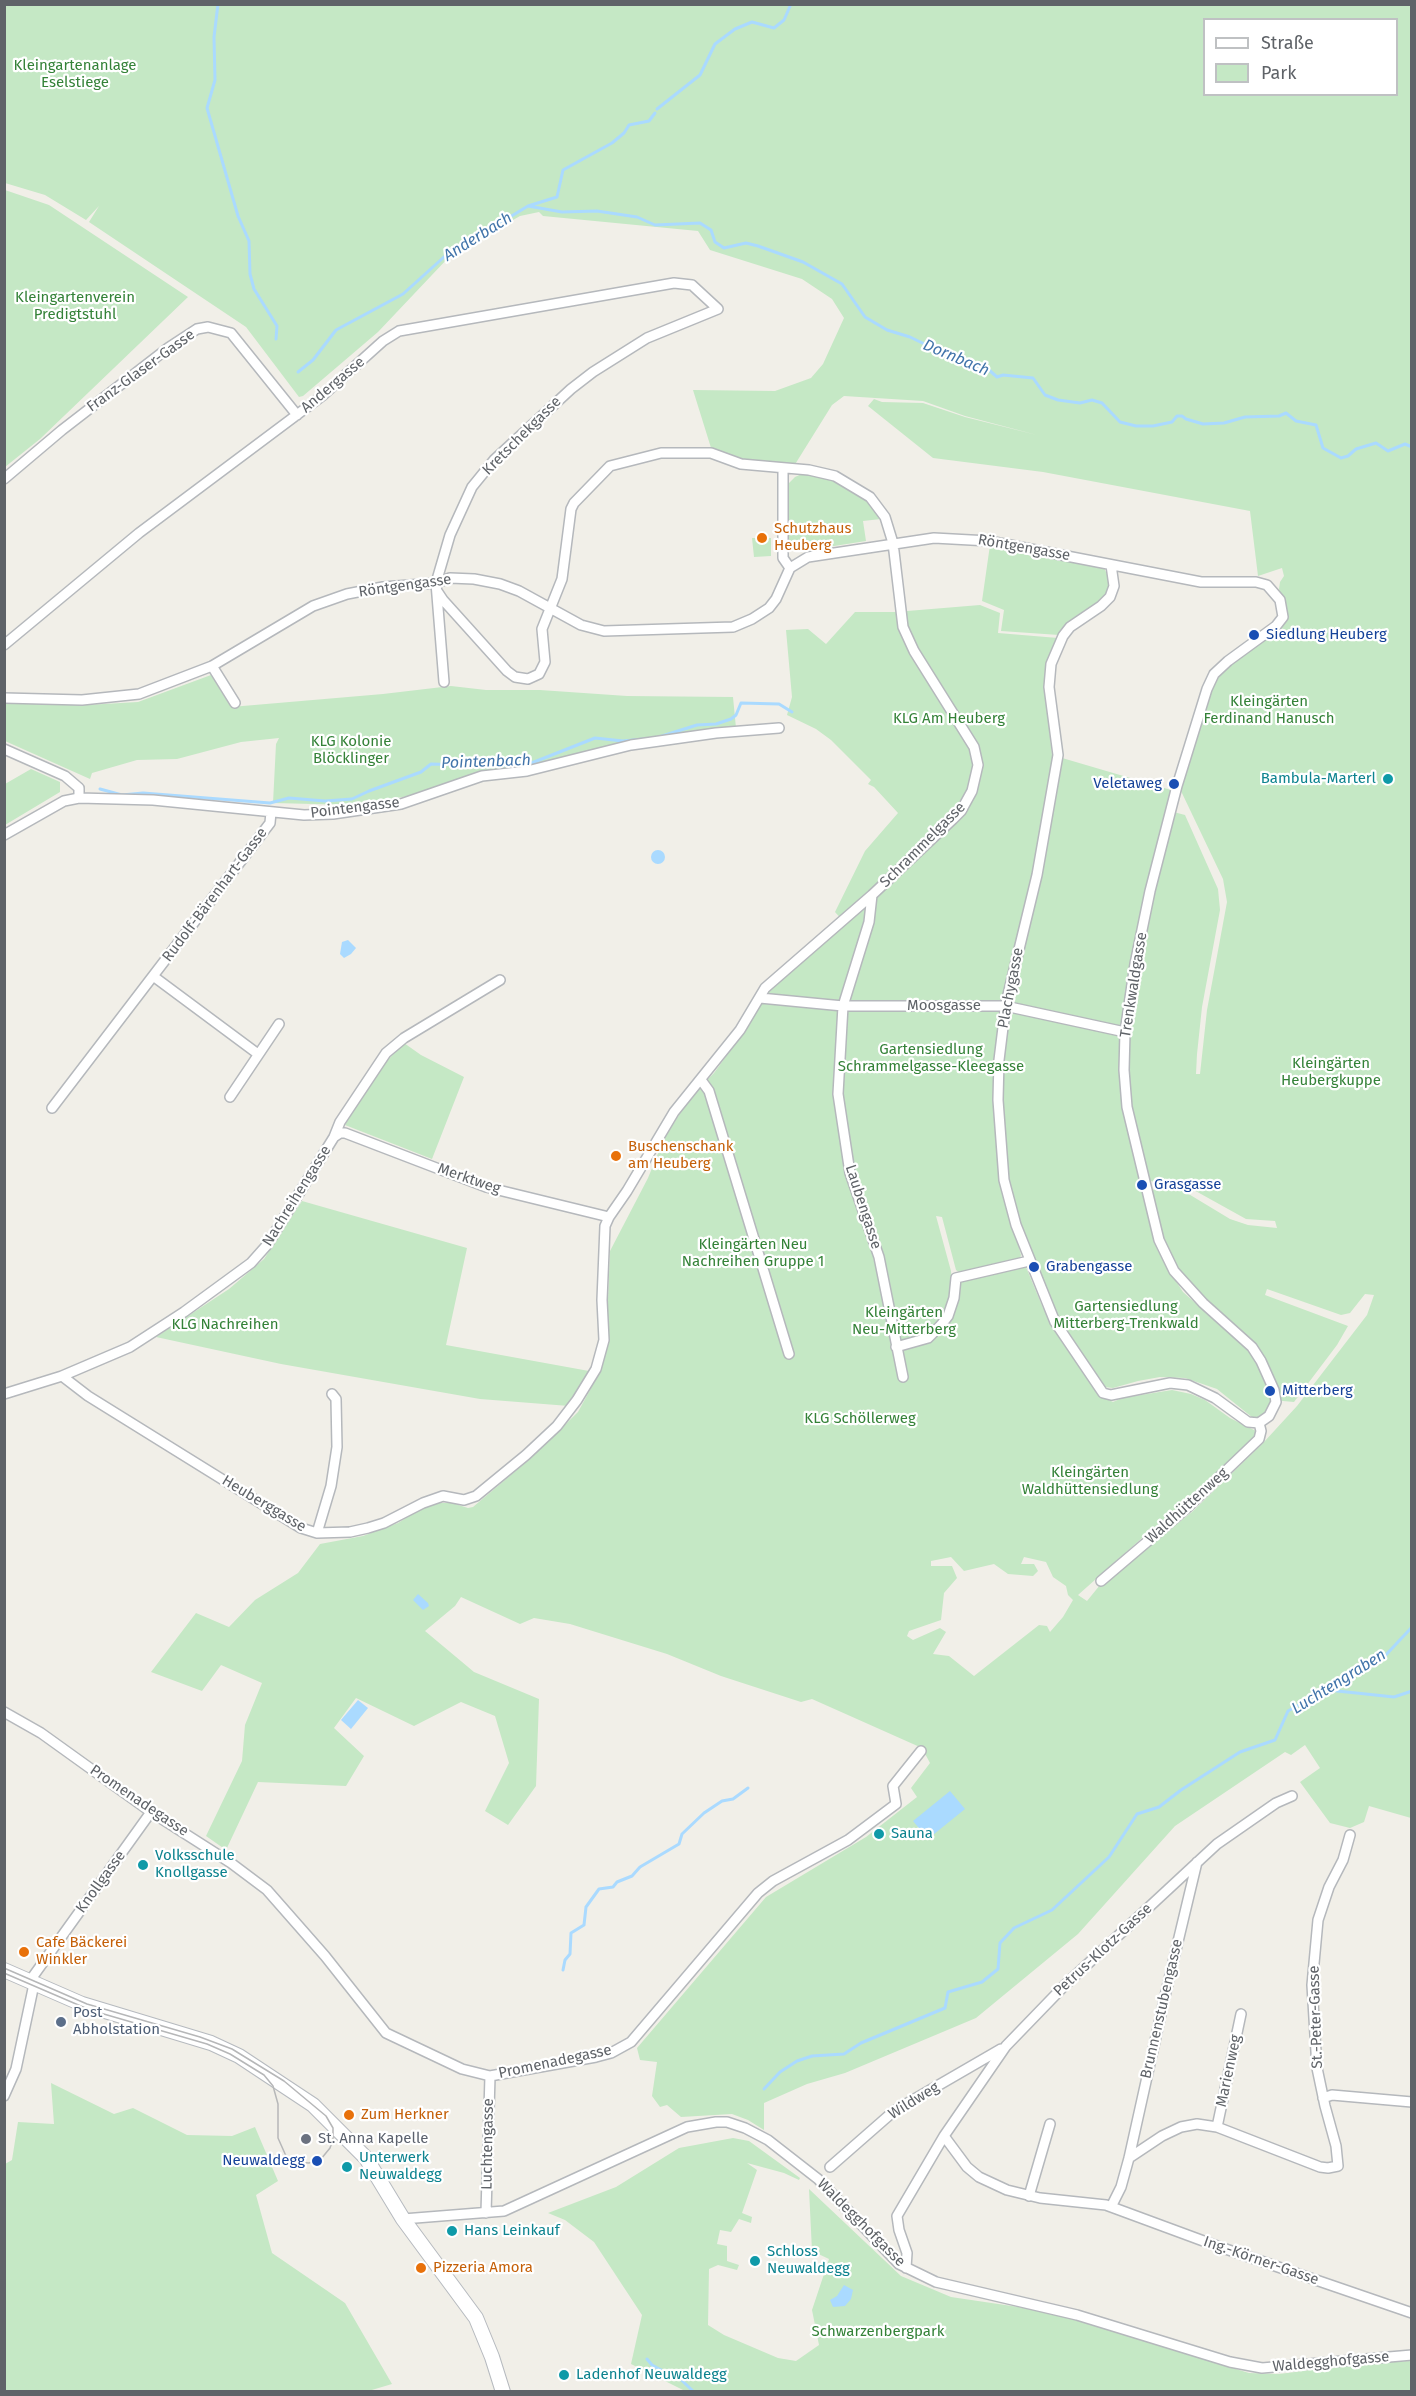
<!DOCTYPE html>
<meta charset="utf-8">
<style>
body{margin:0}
#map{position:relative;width:1416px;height:2396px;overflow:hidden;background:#f1efe8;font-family:"Fira Sans",sans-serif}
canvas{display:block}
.frame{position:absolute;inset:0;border:6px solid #5f6368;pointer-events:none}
.legend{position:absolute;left:1203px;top:18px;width:195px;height:78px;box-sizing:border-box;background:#fff;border:2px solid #bfc1c3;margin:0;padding:8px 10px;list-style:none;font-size:18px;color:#5f6368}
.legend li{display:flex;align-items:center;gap:12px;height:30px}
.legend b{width:30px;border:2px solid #bfc1c3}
</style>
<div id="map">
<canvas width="1416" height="2396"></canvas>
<div class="frame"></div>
<ul class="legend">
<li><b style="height:8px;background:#fff"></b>Straße</li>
<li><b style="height:16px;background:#c5e8c5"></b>Park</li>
</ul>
</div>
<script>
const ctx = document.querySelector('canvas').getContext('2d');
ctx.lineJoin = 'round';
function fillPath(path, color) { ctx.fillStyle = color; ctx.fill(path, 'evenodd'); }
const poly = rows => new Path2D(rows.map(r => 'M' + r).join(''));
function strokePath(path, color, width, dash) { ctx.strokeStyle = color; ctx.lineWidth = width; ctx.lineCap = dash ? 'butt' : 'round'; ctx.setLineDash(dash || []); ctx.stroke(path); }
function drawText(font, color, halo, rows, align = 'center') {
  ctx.font = font + ' "Fira Sans",sans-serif'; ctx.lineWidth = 4.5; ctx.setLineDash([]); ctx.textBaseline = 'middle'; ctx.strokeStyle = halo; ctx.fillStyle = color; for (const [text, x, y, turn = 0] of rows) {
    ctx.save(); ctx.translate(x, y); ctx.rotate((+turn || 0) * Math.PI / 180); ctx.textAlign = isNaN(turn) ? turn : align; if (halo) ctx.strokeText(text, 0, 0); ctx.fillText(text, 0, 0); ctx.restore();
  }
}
const green = poly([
 [4,5,1411,5,1411,1818,1369,1806,1364,1822,1350,1828,1330,1823,1300,1782,1320,1768,1305,1745,1291,1755,1285,1752,1175,1826,1078,1934,976,2018,845,2073,807,2084,764,2103,764,2130,748,2120,732,2114,681,2117,667,2105,660,2107,652,2096,657,2062,640,2060,637,2048,766,1897,866,1837,917,1797,911,1788,930,1763,922,1748,812,1699,801,1702,721,1676,667,1654,570,1624,534,1618,520,1624,461,1597,455,1606,425,1631,474,1672,539,1699,536,1786,508,1825,485,1811,509,1763,495,1716,461,1702,414,1726,356,1698,334,1728,364,1756,346,1786,258,1782,226,1850,206,1836,242,1761,245,1725,262,1683,221,1665,202,1691,151,1672,196,1613,229,1627,255,1600,298,1573,320,1544,363,1536,398,1523,425,1506,438,1503,452,1503,468,1508,473,1507,531,1458,578,1412,596,1379,606,1348,610,1251,648,1178,663,1141,690,1097,714,1073,752,1020,769,989,844,922,835,912,865,851,898,813,874,787,868,784,871,780,831,740,816,729,787,715,792,697,786,630,808,629,826,644,855,612,895,612,980,605,1000,613,998,633,1058,638,1047,665,1044,681,1052,755,1171,790,1166,810,1185,815,1218,889,1220,910,1202,1007,1197,1054,1196,1074,1200,1074,1207,1010,1227,902,1223,879,1181,791,1181,787,1215,681,1232,661,1271,635,1285,623,1286,616,1279,589,1280,582,1284,576,1282,568,1258,576,1250,511,1043,472,933,458,868,406,874,399,882,402,923,403,965,417,1037,435,965,416,923,401,844,396,832,405,794,466,746,461,712,451,693,390,775,391,811,378,823,364,844,318,832,299,802,279,710,250,698,231,543,216,539,212,520,216,449,257,378,332,303,396,299,397,246,327,89,222,99,206,86,220,45,195,5,183],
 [1204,20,1396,20,1396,94,1204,94],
 [1148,1181,1183,1184,1246,1219,1275,1221,1277,1228,1248,1225,1230,1219,1182,1190,1169,1188,1149,1190,1168,1255,1181,1275,1233,1325,1227,1331,1183,1292,1165,1264,1157,1249,1140,1185],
 [862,1216,871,1216,884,1264,874,1261,871,1241],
 [936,1216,942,1217,956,1270,961,1274,1020,1259,1021,1255,1013,1226,1021,1225,1054,1308,1070,1339,1104,1387,1113,1388,1138,1381,1160,1377,1185,1378,1217,1389,1253,1418,1258,1419,1267,1415,1272,1400,1294,1402,1337,1345,1348,1326,1265,1295,1267,1289,1341,1315,1350,1313,1365,1294,1374,1295,1367,1315,1297,1406,1264,1442,1192,1512,1100,1585,1087,1601,1078,1595,1142,1538,1208,1486,1258,1432,1230,1418,1205,1400,1191,1394,1172,1390,1122,1398,1113,1402,1103,1397,1097,1392,1070,1354,1043,1308,1026,1267,1021,1265,976,1276,952,1285,951,1271],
 [951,1557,964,1571,994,1564,1008,1574,1033,1576,1038,1571,1034,1564,1021,1564,1024,1557,1046,1562,1053,1577,1066,1586,1068,1595,1073,1600,1063,1617,1050,1632,1047,1626,1039,1625,974,1676,949,1656,933,1654,946,1632,940,1628,913,1640,907,1636,909,1631,941,1620,944,1593,957,1578,952,1566,931,1566,931,1561],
 [5,190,49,205,188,297,40,439,5,467],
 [804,473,839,482,870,503,881,519,863,521,866,541,796,552,792,550,789,544,788,488,789,483,795,477],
 [752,538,771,538,771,556,754,557],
 [990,545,1104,568,1110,580,1107,594,1102,600,1068,624,1059,635,1001,631,1004,610,982,601],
 [211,675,231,707,383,694,451,686,486,690,540,690,627,696,733,697,736,728,527,768,487,771,421,794,354,805,273,803,276,744,279,738,241,742,177,759,137,760,92,773,90,779,5,741,5,703,86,705,138,702],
 [31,769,60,782,60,792,5,825,5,784],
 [404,1043,421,1055,464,1077,432,1159,345,1125,355,1106,382,1066],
 [302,1201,467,1248,446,1345,589,1371,583,1388,569,1406,480,1399,281,1364,156,1337,229,1289,264,1259],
 [51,2083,114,2114,133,2108,187,2135,232,2136,255,2127,278,2181,256,2195,272,2253,345,2303,392,2384,365,2392,5,2391,5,2164,12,2160,18,2122,54,2124],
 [733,2138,749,2141,800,2178,799,2180,784,2173,747,2163,757,2170,742,2213,752,2217,751,2223,739,2219,731,2232,720,2230,717,2244,727,2246,727,2261,739,2265,737,2270,718,2265,709,2269,708,2325,724,2335,778,2358,796,2361,819,2345,812,2310,829,2259,812,2251,809,2189,901,2276,951,2297,1032,2309,1075,2320,1249,2373,1279,2374,1367,2363,1411,2361,1411,2391,685,2391,631,2364,642,2315,594,2242,565,2220,548,2213,616,2187,679,2148]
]);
const water = poly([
 '651 857a7 7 0 1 1 14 0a7 7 0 1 1-14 0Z',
 [348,940,356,948,351,954,344,958,340,954,342,942],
 [418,1594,428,1603,429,1606,423,1610,413,1600],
 [358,1700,368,1708,351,1729,341,1720],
 [950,1791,965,1809,928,1839,913,1821],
 [844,2285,853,2290,851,2299,845,2306,833,2307,830,2300,837,2296]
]);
const stream = poly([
 [218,4,214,37,215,80,207,108,238,216,249,241,250,274,254,289,277,326,276,339],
 [657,109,700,75,715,44,735,29,752,22,774,28,784,20,791,4],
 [528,206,562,212,597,211,637,217,655,225,700,223,711,230,715,242,724,248,746,243,758,246,803,262,842,284,865,317,887,330,910,337,951,357,989,370,997,377,1003,375,1033,378,1045,395,1058,400,1080,403,1092,400,1102,403,1120,422,1136,426,1153,426,1172,422,1177,416,1182,416,1186,419,1203,424,1224,423,1245,417,1279,416,1286,413,1296,421,1316,425,1323,448,1341,458,1348,456,1356,449,1376,443,1388,451,1405,444,1412,447],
 [298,372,313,360,336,330,403,294,444,257,528,206,557,197,563,170,612,143,624,133,629,125,649,121,655,113],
 [662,736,697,725,716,724,731,719,736,715,741,703,779,704,792,712],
 [100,789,122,795,143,793,270,803,289,798,325,801,352,799,369,791,421,772,431,764,499,766,529,764,595,738,623,741,644,739],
 [1328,1690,1394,1697,1412,1691],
 [563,1970,565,1960,570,1954,571,1933,584,1925,586,1907,599,1889,613,1887,617,1882,632,1876,640,1867,679,1844,682,1834,704,1813,722,1801,733,1799,748,1788],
 [764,2089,780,2072,797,2061,812,2056,844,2054,861,2043,945,2008,948,1992,982,1982,998,1969,1000,1943,1014,1928,1052,1910,1109,1857,1137,1814,1159,1807,1181,1790,1240,1752,1275,1740,1288,1711,1383,1658,1412,1627],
 [647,2359,652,2365,663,2371,674,2373,694,2392]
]);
const street = poly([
 [783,469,783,558,790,568],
 [4,479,62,430,168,348,197,329,208,327,231,333,297,415],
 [1111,565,1114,586,1110,597,1101,606,1070,627,1063,636,1051,664,1049,687,1058,755,1037,875,1006,1003,999,1060,998,1100,1004,1180,1016,1225,1055,1322,1103,1393,1111,1395,1170,1383,1188,1385,1215,1398,1248,1422,1259,1423],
 [4,645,139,533,322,396,383,341,399,331,674,283,692,285,718,309,647,338,593,372,571,389,494,460,472,487,450,535,436,583,444,682],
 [212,666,235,703],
 [4,698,82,700,139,694,212,666,313,606,347,594,383,587,436,583,450,578,474,579,500,584,519,591,581,625,604,631,733,627,752,619,769,608,776,599,790,568,808,557,934,538,989,541,1201,582,1256,582,1267,585,1280,600,1283,617,1276,626,1228,661,1214,674,1207,689,1177,786,1150,891,1135,964,1125,1032,1124,1070,1127,1107,1159,1240,1174,1271,1203,1303,1252,1347,1261,1361,1274,1390,1276,1402,1269,1416,1259,1423],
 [4,749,65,776,79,788,79,798],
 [4,835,64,801,79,798,153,800,304,815,333,814,401,804,482,776,527,771,631,745,716,733,779,728],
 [872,895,869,922,843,1006,838,1094,850,1173,879,1257,903,1377],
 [153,976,258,1054],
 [760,998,843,1006,1005,1006,1125,1032],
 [701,1080,709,1091,789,1354],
 [230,1097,279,1024],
 [52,1108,270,823,271,812],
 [334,1137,340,1133,345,1133,486,1187,609,1217],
 [896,1347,928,1338,941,1325,948,1316,954,1298,956,1278,1029,1261],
 [62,1376,130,1347,184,1312,251,1263,267,1245,334,1137,340,1122,386,1053,404,1038,500,980],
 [4,1394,62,1376,88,1396,278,1514,301,1528,317,1533,350,1532,368,1528,384,1523,423,1503,443,1496,464,1500,476,1496,526,1455,557,1426,577,1400,596,1369,604,1340,602,1300,605,1226,609,1217,627,1191,674,1112,740,1030,765,988,872,895,953,819,961,811,972,791,978,765,974,747,914,651,903,627,893,543,885,517,870,497,835,476,809,470,741,464,711,453,661,453,610,466,574,503,571,509,562,579,542,629,545,662,539,674,528,679,515,677,507,671,443,600,437,591],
 [317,1533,331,1486,337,1447,336,1399,332,1394],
 [1101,1581,1188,1507,1259,1439,1261,1431,1259,1423],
 [4,1712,41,1733,151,1812,231,1863,267,1890,325,1956,386,2033,462,2069,490,2076,596,2057,611,2053,631,2042,758,1893,773,1881,848,1840,896,1804,893,1786,921,1751],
 [29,1982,151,1812],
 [4,2096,16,2069,34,1984],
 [1323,2098,1332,2095,1412,2102],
 [1217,2127,1241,2014],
 [944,2136,1006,2046,1065,1985,1217,1844,1276,1803,1292,1796],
 [1129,2158,1162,2136,1181,2127,1197,2124,1217,2127,1320,2167,1328,2168,1338,2166,1336,2146,1325,2106,1317,2068,1312,1985,1318,1920,1329,1887,1343,1860,1350,1835],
 [830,2167,894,2111,1001,2049],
 [1029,2196,1050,2124],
 [1111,2207,1121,2187,1129,2158,1165,1996,1197,1862],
 [486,2213,490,2076],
 [403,2219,504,2211,687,2127,716,2122,727,2122,745,2128,768,2140,818,2179,899,2264,936,2282,1077,2315,1230,2362,1262,2368,1412,2355],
 [906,2268,907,2253,899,2230,897,2216,944,2136,967,2167,979,2177,1007,2190,1040,2198,1106,2205,1217,2246,1412,2313]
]);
const secondary = poly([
 [4,1970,82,2004,211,2043,239,2056,313,2105,366,2158,403,2219,476,2318,492,2357,503,2392]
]);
const tram = poly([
 [4,1968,87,2004,200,2037,232,2049,284,2081,326,2116,333,2128,333,2139,330,2148,321,2159,309,2163,296,2162,286,2156,278,2138,278,2104,273,2086,264,2075,230,2054,207,2044,90,2010,4,1973]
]);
const markers = [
 [762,538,6,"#e8710a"],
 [1254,635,6,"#1a4fb4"],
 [1388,779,6,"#0f9aa8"],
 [1174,784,6,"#1a4fb4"],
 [616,1156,6,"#e8710a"],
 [1142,1185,6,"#1a4fb4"],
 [1034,1267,6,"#1a4fb4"],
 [1270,1391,6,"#1a4fb4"],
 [879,1834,6,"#0f9aa8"],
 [143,1865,6,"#0f9aa8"],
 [24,1952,6,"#e8710a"],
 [61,2022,6,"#5c6f8a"],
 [349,2115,6,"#e8710a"],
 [306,2139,6,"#6b7280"],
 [317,2161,6,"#1a4fb4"],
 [347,2167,6,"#0f9aa8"],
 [452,2231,6,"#0f9aa8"],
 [755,2261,6,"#0f9aa8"],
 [421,2268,6,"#e8710a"],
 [564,2375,6,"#0f9aa8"]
];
const parkNames = [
 ["Kleingartenanlage",75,66],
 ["Eselstiege",75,83],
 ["Kleingartenverein",75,298],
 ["Predigtstuhl",75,315],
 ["Kleingärten",1269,702],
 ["Ferdinand Hanusch",1269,719],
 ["KLG Am Heuberg",949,719],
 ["KLG Kolonie",351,742],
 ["Blöcklinger",351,759],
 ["Gartensiedlung",931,1050],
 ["Schrammelgasse-Kleegasse",931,1067],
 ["Kleingärten",1331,1064],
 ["Heubergkuppe",1331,1081],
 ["Kleingärten Neu",753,1245],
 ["Nachreihen Gruppe 1",753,1262],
 ["Gartensiedlung",1126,1307],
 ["Mitterberg-Trenkwald",1126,1324],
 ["Kleingärten",904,1313],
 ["Neu-Mitterberg",904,1330],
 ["KLG Nachreihen",225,1325],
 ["KLG Schöllerweg",860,1419],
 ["Kleingärten",1090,1473],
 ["Waldhüttensiedlung",1090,1490],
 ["Schwarzenbergpark",878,2332]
];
const streetNames = [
 ["Franz-Glaser-Gasse",141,371,-36],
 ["Andergasse",333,385,-40],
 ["Kretschekgasse",522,436,-45],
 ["Röntgengasse",1024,548,10],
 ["Röntgengasse",405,586,-8],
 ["Pointengasse",355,808,-7],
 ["Schrammelgasse",923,845,-45],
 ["Rudolf-Bärenhart-Gasse",215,895,-53],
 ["Trenkwaldgasse",1134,985,-81],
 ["Plachygasse",1011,988,-79],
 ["Moosgasse",944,1006],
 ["Merktweg",469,1179,19],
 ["Nachreihengasse",297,1196,-58],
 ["Laubengasse",863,1207,72],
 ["Heuberggasse",264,1504,31],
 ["Waldhüttenweg",1187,1506,-42],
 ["Promenadegasse",139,1801,34],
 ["Knollgasse",101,1882,-54],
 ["Petrus-Klotz-Gasse",1103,1950,-43],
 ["Brunnenstubengasse",1162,2009,-77],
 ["St.-Peter-Gasse",1316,2017,-92],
 ["Promenadegasse",555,2062,-12],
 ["Marienweg",1229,2071,-78],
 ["Wildweg",914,2101,-32],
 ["Luchtengasse",488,2144,-89],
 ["Waldegghofgasse",861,2223,45],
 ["Ing.-Körner-Gasse",1261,2261,19],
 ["Waldegghofgasse",1331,2362,-5]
];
const foodNames = [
 ["Schutzhaus",774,529],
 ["Heuberg",774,546],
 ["Buschenschank",628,1147],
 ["am Heuberg",628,1164],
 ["Cafe Bäckerei",36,1943],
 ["Winkler",36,1960],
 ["Zum Herkner",361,2115],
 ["Pizzeria Amora",433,2268]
];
const transitNames = [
 ["Siedlung Heuberg",1266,635],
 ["Veletaweg",1162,784,"right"],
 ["Grasgasse",1154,1185],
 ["Grabengasse",1046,1267],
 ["Mitterberg",1282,1391],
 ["Neuwaldegg",305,2161,"right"]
];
const cultureNames = [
 ["Bambula-Marterl",1376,779,"right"],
 ["Sauna",891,1834],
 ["Volksschule",155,1856],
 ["Knollgasse",155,1873],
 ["Unterwerk",359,2158],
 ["Neuwaldegg",359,2175],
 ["Hans Leinkauf",464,2231],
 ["Schloss",767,2252],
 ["Neuwaldegg",767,2269],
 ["Ladenhof Neuwaldegg",576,2375]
];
const serviceNames = [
 ["Post",73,2013],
 ["Abholstation",73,2030]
];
const worshipNames = [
 ["St. Anna Kapelle",318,2139]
];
const waterNames = [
 ["Anderbach",478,237,-32],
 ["Dornbach",956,358,23],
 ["Pointenbach",486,762,-2],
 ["Luchtengraben",1339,1682,-32]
];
fillPath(green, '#c5e8c5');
fillPath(water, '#aadaff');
strokePath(stream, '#aadaff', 3);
strokePath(street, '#b5b8bc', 12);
strokePath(secondary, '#b6babf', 16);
strokePath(street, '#fff', 9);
strokePath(secondary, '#fff', 14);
strokePath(tram, '#b6b7b8', 1.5);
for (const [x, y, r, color] of markers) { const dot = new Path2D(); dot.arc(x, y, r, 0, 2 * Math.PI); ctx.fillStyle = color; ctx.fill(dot); strokePath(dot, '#fff', 2); }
drawText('15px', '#348238', '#fff', parkNames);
drawText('15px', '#5f6368', '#fff', streetNames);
drawText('15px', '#c56008', '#fff', foodNames, 'left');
drawText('15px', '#164399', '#fff', transitNames, 'left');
drawText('15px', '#0d838f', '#fff', cultureNames, 'left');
drawText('15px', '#4e5e75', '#fff', serviceNames, 'left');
drawText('15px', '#5b616d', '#fff', worshipNames, 'left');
drawText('italic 16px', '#4174aa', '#fff', waterNames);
</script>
